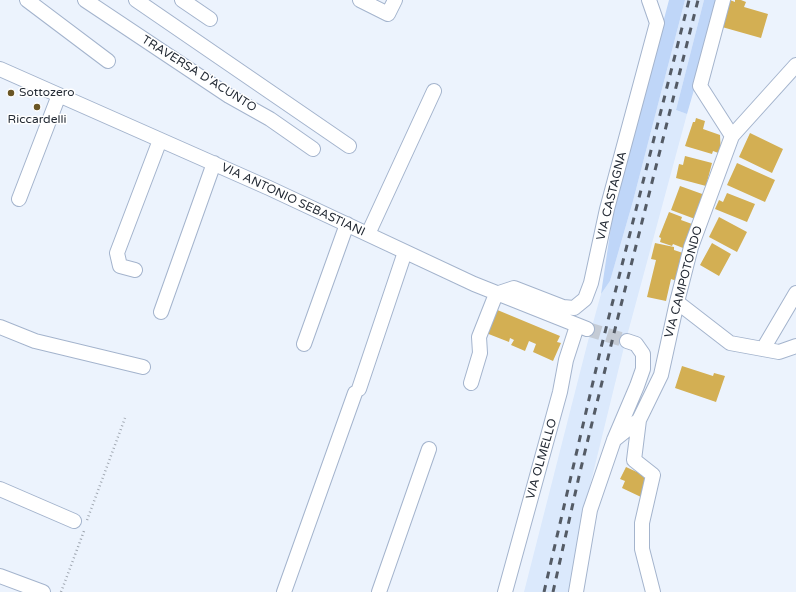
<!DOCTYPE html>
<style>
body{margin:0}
canvas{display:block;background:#ecf3fd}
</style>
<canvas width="796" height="592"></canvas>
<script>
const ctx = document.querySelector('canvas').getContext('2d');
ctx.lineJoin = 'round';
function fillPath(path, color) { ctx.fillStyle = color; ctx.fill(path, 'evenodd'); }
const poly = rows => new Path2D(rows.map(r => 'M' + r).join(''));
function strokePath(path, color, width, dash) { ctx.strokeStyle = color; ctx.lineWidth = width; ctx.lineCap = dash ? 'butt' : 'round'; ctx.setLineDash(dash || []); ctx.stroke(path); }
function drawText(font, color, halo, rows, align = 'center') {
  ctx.font = font + ' "Varela Round",sans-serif'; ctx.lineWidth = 3; ctx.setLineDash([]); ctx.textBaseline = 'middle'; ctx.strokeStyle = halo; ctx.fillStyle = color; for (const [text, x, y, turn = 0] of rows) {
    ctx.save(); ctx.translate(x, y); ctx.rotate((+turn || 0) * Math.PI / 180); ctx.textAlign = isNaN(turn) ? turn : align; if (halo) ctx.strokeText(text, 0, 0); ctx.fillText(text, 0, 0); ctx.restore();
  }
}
const built = poly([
 [685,0,704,0,676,110,687,114,624,347,586,502,571,592,524,592,588,341,601,294,610,281,633,201]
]);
const green = poly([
 [669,0,685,0,633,201,610,281,601,294,613,213],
 [704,0,720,0,687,114,676,110]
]);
const building = poly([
 [730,0,735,2,735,0,741,0,746,2,744,7,768,14,761,38,722,27],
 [696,118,705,121,703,129,720,135,721,154,713,151,712,154,685,146,693,122,695,122],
 [750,133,783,149,772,173,739,157],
 [685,156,712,163,706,186,676,178,679,164,683,165],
 [737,163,775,180,765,202,727,185],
 [680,186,705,195,695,219,671,210],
 [727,193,755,204,747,222,715,209,719,200,723,202],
 [669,212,682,217,681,220,692,224,683,248,673,244,672,246,660,242,661,238,659,237],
 [719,217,747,232,737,252,709,237],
 [655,243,674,247,674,250,683,253,677,281,671,279,666,301,647,297,656,260,651,259],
 [712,243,731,254,719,276,700,265],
 [495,309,560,336,557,342,561,343,553,361,533,352,536,344,529,341,525,351,511,345,514,340,510,338,509,342,486,333],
 [682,366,713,376,714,373,725,376,716,402,675,388],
 [626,467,650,478,641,497,622,488,625,481,620,479]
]);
const minorTunnel = poly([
 [587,329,627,341]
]);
const path = poly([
 [87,520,125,418],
 [61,592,84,531]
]);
const minor = poly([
 [27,0,108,61],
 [85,0,229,96,270,119,313,149],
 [136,0,349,146],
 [182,0,210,19],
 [360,0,388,14,395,0],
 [723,0,700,86,732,136],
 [0,69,269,188,474,284,587,329],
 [19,199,59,95],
 [368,234,434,91],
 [135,270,120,266,117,253,160,140],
 [677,302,730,343,779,352,796,346],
 [161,312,214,163],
 [0,327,35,341,143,367],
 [304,344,347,224],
 [763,349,796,293],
 [471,383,480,353,479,337,496,294,514,288,563,307,574,308,585,299,591,283,607,209,657,23,649,0],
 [359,389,405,252],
 [639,420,634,460,653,475,642,523,642,549,653,592],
 [614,440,639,420,661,375,677,302,691,247,732,136,796,65],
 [0,489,74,521],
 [0,576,43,592],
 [284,592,355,393],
 [379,592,429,449],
 [505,592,560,392,566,360,577,326],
 [576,592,590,510,614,440,637,386,643,369,643,354,636,344,627,341]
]);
const rail = poly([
 [544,592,600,352,689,0],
 [553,592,580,472,616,325,698,0]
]);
const markers = [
 [11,93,4,"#6a5625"],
 [37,107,4,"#6a5625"]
];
const streetNames = [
 ["TRAVERSA D'ACUNTO",199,74,32],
 ["VIA CASTAGNA",612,196,-76],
 ["VIA ANTONIO SEBASTIANI",293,200,25],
 ["VIA CAMPOTONDO",684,282,-75],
 ["VIA OLMELLO",542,459,-74]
];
const poiNames = [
 ["Sottozero",19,93],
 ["Riccardelli",37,120,"center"]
];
fillPath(built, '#dbe9fc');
fillPath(green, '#bfd6f8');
fillPath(building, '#d3af53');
strokePath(minorTunnel, '#c4cbd5', 14, [14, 7]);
strokePath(minor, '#a4b4cd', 16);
strokePath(path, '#9fa6b0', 2.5, [1, 3]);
strokePath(minor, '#fff', 14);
strokePath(rail, '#545b65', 3, [7, 7]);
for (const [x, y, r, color] of markers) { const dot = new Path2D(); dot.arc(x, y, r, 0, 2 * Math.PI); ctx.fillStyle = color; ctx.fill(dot); strokePath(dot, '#fff', 1.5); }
drawText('12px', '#242b35', '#fff', streetNames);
drawText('12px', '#242b35', '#fff', poiNames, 'left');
</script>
